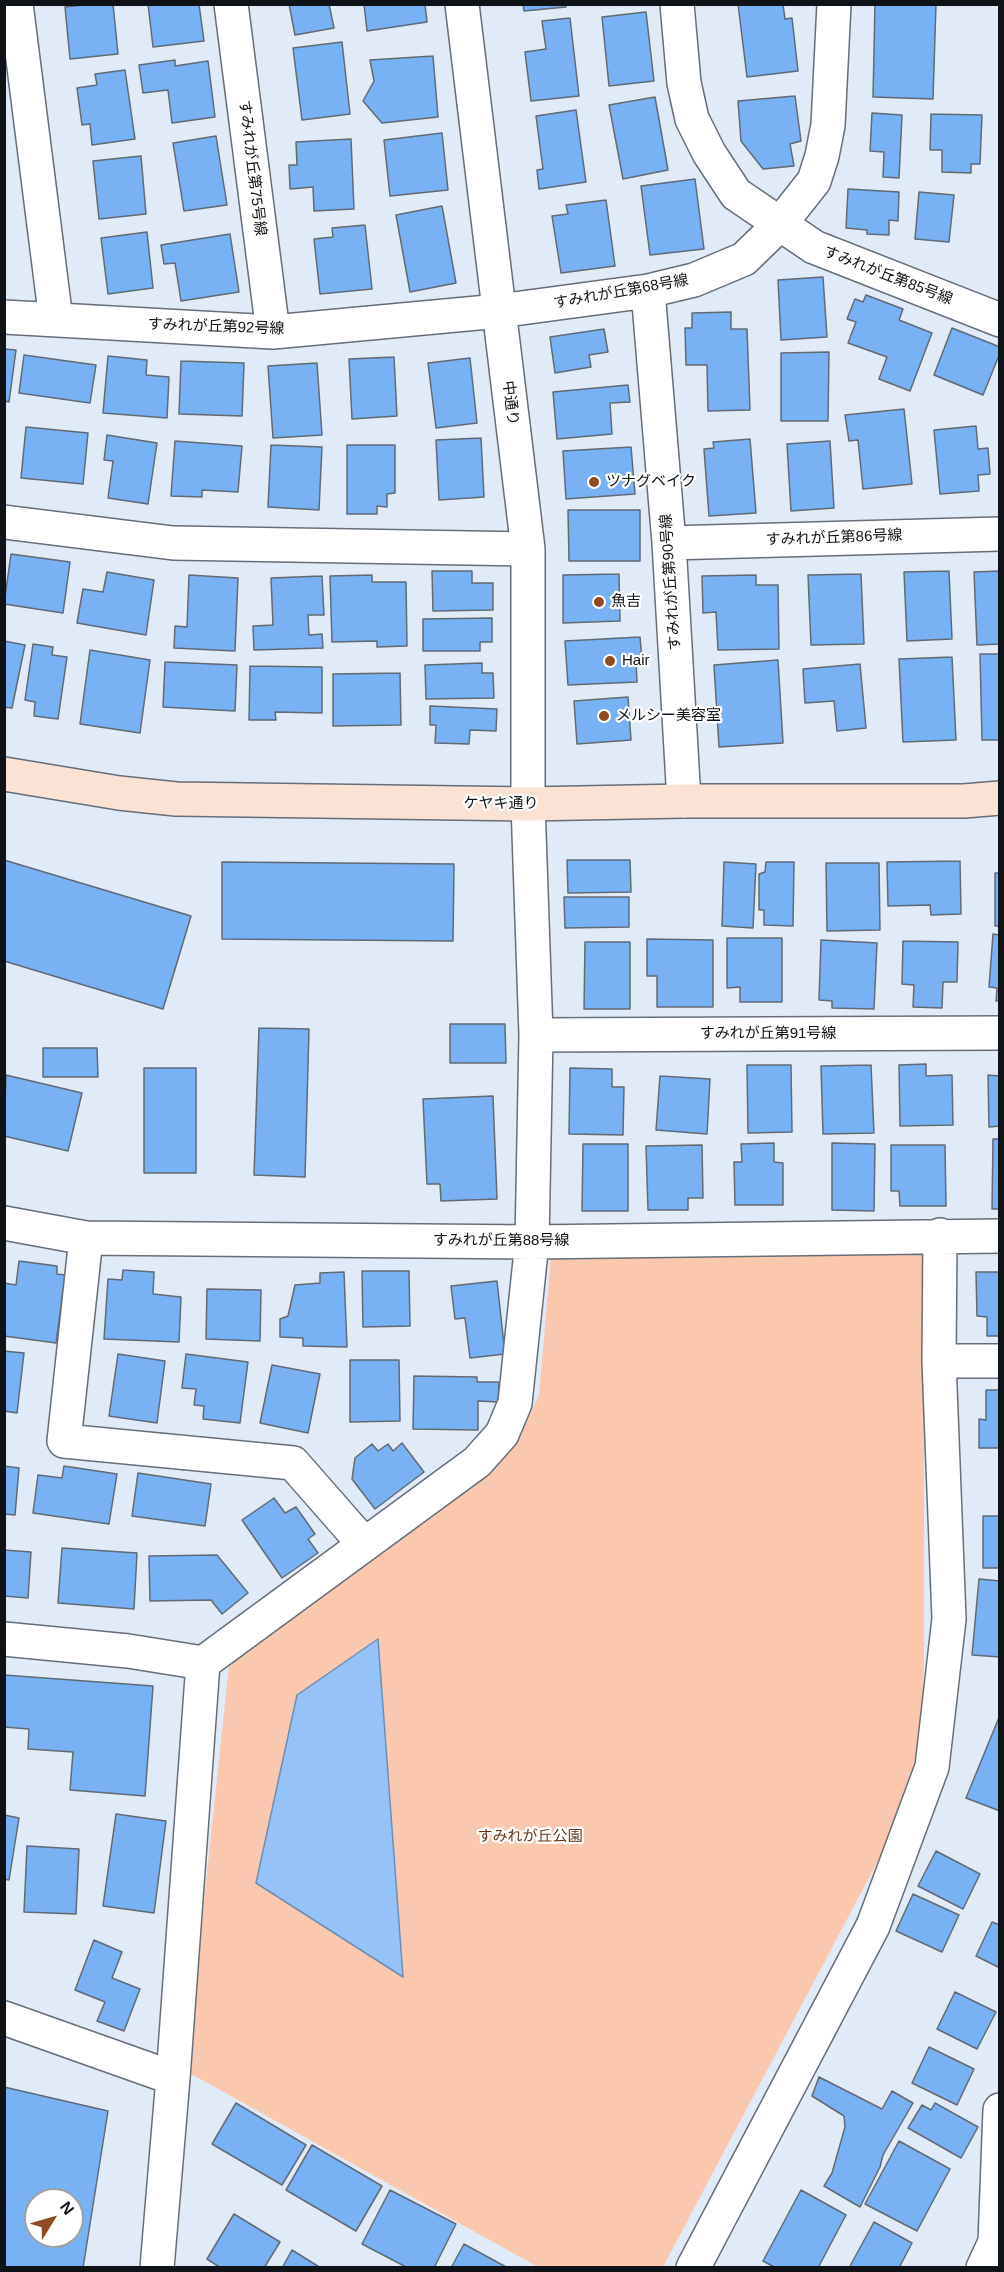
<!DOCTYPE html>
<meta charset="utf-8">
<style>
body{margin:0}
#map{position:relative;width:1004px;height:2272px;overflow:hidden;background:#e1ebf7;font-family:Helvetica,sans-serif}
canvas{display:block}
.frame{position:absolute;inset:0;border:6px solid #0f1216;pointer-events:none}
.north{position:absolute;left:24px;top:2188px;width:60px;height:60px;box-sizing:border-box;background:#fff;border:2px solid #9fa0a2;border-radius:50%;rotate:53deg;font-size:16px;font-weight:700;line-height:24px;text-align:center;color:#0f1216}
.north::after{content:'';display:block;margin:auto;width:21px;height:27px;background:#914b23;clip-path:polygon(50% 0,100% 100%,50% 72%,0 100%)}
</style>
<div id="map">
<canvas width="1004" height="2272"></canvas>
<div class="frame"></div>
<div class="north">N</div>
</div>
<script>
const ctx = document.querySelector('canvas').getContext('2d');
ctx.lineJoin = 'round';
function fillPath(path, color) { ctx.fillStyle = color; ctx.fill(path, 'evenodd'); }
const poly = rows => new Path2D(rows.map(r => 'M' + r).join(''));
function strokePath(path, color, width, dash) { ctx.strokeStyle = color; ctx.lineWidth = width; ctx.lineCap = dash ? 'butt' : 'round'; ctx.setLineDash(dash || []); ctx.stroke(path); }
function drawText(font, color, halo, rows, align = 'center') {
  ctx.font = font + ' Helvetica,"Noto Sans JP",sans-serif'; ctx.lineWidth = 4.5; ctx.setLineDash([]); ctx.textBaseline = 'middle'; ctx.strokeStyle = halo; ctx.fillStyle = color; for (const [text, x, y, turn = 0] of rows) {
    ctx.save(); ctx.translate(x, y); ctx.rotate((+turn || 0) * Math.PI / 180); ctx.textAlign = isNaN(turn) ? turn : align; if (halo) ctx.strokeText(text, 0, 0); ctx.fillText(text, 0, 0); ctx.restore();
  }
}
const green = poly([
 [924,1254,924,1667,921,1740,898,1823,663,2267,538,2267,186,2071,229,1665,474,1480,517,1442,539,1395,551,1256]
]);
const water = poly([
 [378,1639,403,1977,256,1883,297,1695,378,1639]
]);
const building = poly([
 [92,4,113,4,118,54,70,59,65,7,92,4],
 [148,4,199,4,204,41,153,47,148,4],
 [289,4,329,4,334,28,295,35,289,4],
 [364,4,425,4,427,22,367,31,364,4],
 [523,4,566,4,566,7,524,11,523,4],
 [738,4,783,4,785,19,792,18,798,71,747,77,738,4],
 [875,4,936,4,933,99,873,97,875,4],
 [646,12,654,81,609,86,602,17,646,12],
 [570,18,579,96,531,101,525,52,546,49,542,21,570,18],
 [342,42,350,114,302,120,293,48,342,42],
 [433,56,438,117,382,123,363,101,374,81,370,60,433,56],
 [175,60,175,66,208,61,215,117,172,123,168,90,143,93,139,65,175,60],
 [125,70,135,139,92,145,90,124,82,125,77,88,97,85,95,74,125,70],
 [795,96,801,141,790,144,794,166,763,169,741,141,738,101,795,96],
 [655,97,668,170,623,179,609,105,655,97],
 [576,110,586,182,539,189,537,170,543,169,536,116,576,110],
 [872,113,902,115,899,178,883,177,884,152,870,151,872,113],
 [931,114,982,115,980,164,971,164,971,173,942,172,942,150,930,150,931,114],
 [442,133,448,190,390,196,384,140,442,133],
 [216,136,227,205,184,211,173,143,216,136],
 [351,139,354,209,314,211,313,187,290,189,289,165,297,165,296,142,351,139],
 [141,156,146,214,99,219,93,161,141,156],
 [695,179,704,249,650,255,641,186,695,179],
 [848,189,899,192,898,221,889,220,889,235,867,234,867,230,846,228,848,189],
 [919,192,954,195,949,242,915,239,919,192],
 [606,200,615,266,561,273,552,216,568,214,566,205,606,200],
 [442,206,456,283,410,292,396,215,442,206],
 [365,225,372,289,320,294,314,239,333,237,332,228,365,225],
 [147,232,153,288,108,294,101,238,147,232],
 [230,234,239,292,181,301,175,263,164,264,161,245,230,234],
 [823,277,827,337,781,340,778,280,823,277],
 [866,295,903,309,899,320,932,333,910,391,879,379,887,357,848,343,856,322,847,319,855,299,863,302,866,295],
 [731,312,731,329,747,329,750,410,708,411,707,365,686,365,685,328,692,328,692,313,731,312],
 [952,328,1000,347,1000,353,983,395,934,375,952,328],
 [604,329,608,352,589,355,591,367,555,373,550,337,604,329],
 [4,349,16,350,9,402,4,401,4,349],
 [829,352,828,421,781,421,781,353,829,352],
 [24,355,96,365,90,403,19,393,24,355],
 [108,356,147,360,146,375,169,377,167,418,103,413,108,356],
 [394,357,397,416,352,419,349,359,394,357],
 [470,358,477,423,436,428,428,363,470,358],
 [181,361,244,363,242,416,179,414,181,361],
 [317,363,322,435,273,438,268,366,317,363],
 [628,385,630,402,610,403,612,434,557,439,553,392,628,385],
 [904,409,912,484,863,489,858,440,849,441,845,415,904,409],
 [976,426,978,449,988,448,990,474,978,475,979,491,940,494,934,430,976,426],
 [26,427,88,433,83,484,21,478,26,427],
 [107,435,157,443,148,504,108,498,113,461,104,460,107,435],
 [481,438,484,497,439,500,436,440,481,438],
 [750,439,756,513,709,516,704,449,714,448,713,442,750,439],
 [175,441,242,446,238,492,202,490,202,497,171,496,175,441],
 [830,441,834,508,791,511,787,444,830,441],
 [271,445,322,447,319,510,268,507,271,445],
 [347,445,395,445,395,493,387,494,387,507,377,506,377,514,347,514,347,445],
 [631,447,635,494,566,499,563,451,631,447],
 [568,510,640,510,640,561,569,561,568,510],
 [11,554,70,562,63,613,4,604,11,554],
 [432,571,472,571,472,583,493,583,493,610,433,611,432,571],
 [949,571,952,639,907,641,904,572,949,571],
 [1000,571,1000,644,977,645,974,572,1000,571],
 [107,572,154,580,146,635,77,623,83,589,103,592,107,572],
 [619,574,620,621,563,623,563,575,619,574],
 [861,574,864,644,811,645,808,575,861,574],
 [189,575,238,578,235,651,174,648,175,626,187,627,189,575],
 [372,575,372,582,406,582,407,646,377,647,377,641,332,642,330,576,372,575],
 [756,575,756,585,778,585,779,649,718,650,716,612,703,613,702,576,756,575],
 [322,576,324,615,308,615,309,635,322,634,323,648,254,650,253,626,273,625,271,578,322,576],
 [492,618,492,642,480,642,480,651,423,651,423,619,492,618],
 [640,637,642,660,636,660,637,682,568,685,565,641,640,637],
 [4,641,25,645,12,708,4,707,4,641],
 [33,644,53,647,52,655,67,657,58,719,34,716,35,702,25,700,33,644],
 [90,650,150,660,140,733,80,724,90,650],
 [980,654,1000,654,1000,740,982,740,980,654],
 [952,657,956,740,903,742,899,659,952,657],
 [778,660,783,743,719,747,714,665,778,660],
 [165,662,237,665,235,711,163,707,165,662],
 [482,663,482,673,493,673,494,698,426,699,425,665,482,663],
 [860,664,866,728,837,731,834,701,805,703,803,669,860,664],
 [250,666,322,667,322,713,275,712,276,720,249,720,250,666],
 [400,673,401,725,333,726,333,674,400,673],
 [628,697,631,740,577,744,574,701,628,697],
 [430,706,497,709,496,731,470,730,469,744,435,743,436,725,430,725,430,706],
 [4,860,191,916,163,1009,4,961,4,860],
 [567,860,630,860,631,892,568,893,567,860],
 [960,861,961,914,931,915,930,905,888,906,887,862,960,861],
 [222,862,454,864,453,941,222,939,222,862],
 [724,862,756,864,753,928,722,926,724,862],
 [766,862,794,862,793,926,764,925,764,910,759,910,759,874,765,872,766,862],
 [826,863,879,863,880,930,827,931,826,863],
 [995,873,1000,873,1000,926,995,926,995,873],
 [564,897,629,897,629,927,565,928,564,897],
 [993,934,1000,935,1000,1001,996,1001,997,988,989,987,993,934],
 [727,938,782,938,782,1002,740,1002,740,987,727,988,727,938],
 [647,939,713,940,713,1007,657,1007,657,976,647,976,647,939],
 [821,940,877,943,874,1009,832,1008,832,1001,819,1000,821,940],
 [903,941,958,942,957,982,943,982,942,1008,913,1007,914,985,902,984,903,941],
 [585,942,630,942,630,1009,584,1009,585,942],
 [450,1024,505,1024,506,1063,450,1063,450,1024],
 [259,1028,309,1029,305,1177,254,1175,259,1028],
 [43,1048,97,1048,98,1077,43,1077,43,1048],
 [926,1064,926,1076,952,1075,953,1125,900,1126,899,1065,926,1064],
 [747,1065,791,1065,792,1132,748,1133,747,1065],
 [871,1065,874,1133,823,1134,821,1066,871,1065],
 [144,1068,196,1068,196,1173,144,1173,144,1068],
 [570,1068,612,1069,612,1087,624,1087,623,1135,569,1134,570,1068],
 [6,1075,82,1093,68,1151,4,1136,6,1075],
 [988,1075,1000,1076,1000,1126,989,1127,988,1075],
 [660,1076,710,1079,707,1134,656,1130,660,1076],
 [493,1096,497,1199,441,1201,440,1184,427,1184,423,1099,493,1096],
 [993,1139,1000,1139,1000,1209,992,1209,993,1139],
 [774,1143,774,1162,783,1163,783,1205,735,1205,734,1162,742,1162,741,1144,774,1143],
 [832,1143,875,1144,874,1211,832,1210,832,1143],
 [583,1144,628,1144,628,1211,582,1211,583,1144],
 [702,1145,703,1198,688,1198,688,1210,648,1210,646,1146,702,1145],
 [891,1145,945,1145,946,1206,900,1206,899,1191,891,1191,891,1145],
 [19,1261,57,1266,57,1274,65,1275,56,1343,4,1336,4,1283,16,1285,19,1261],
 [123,1270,154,1272,153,1294,181,1297,179,1342,104,1339,108,1279,122,1280,123,1270],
 [362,1271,409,1271,410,1326,363,1327,362,1271],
 [344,1272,347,1347,303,1346,303,1338,280,1337,280,1319,288,1316,295,1285,320,1283,320,1273,344,1272],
 [976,1272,1000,1272,1000,1336,987,1336,987,1317,977,1316,976,1272],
 [497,1281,505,1354,470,1358,465,1318,455,1319,451,1286,497,1281],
 [207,1289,261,1290,260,1341,206,1339,207,1289],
 [4,1351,24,1353,17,1413,4,1411,4,1351],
 [118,1354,165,1361,157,1423,109,1416,118,1354],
 [186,1354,248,1362,240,1423,203,1419,204,1406,194,1405,196,1389,182,1388,186,1354],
 [350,1360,399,1360,400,1421,350,1422,350,1360],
 [272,1365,320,1374,308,1433,260,1423,272,1365],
 [414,1376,477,1377,477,1382,499,1382,498,1402,478,1401,478,1430,413,1429,414,1376],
 [986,1390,1000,1390,1000,1448,979,1448,979,1419,986,1420,986,1390],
 [402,1443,424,1472,375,1509,352,1479,355,1458,372,1444,378,1451,388,1444,393,1451,402,1443],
 [4,1466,19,1468,15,1515,4,1514,4,1466],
 [64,1466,117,1474,109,1524,33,1513,38,1475,62,1478,64,1466],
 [138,1473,211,1484,205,1526,132,1516,138,1473],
 [274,1498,285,1513,296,1507,315,1534,308,1539,318,1553,282,1578,242,1520,274,1498],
 [983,1516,1000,1516,1000,1568,983,1568,983,1516],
 [62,1548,137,1553,134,1609,58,1603,62,1548],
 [4,1550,31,1552,28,1598,4,1596,4,1550],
 [217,1555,248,1593,222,1614,211,1600,150,1601,149,1556,217,1555],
 [979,1579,1000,1581,1000,1657,972,1655,979,1579],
 [4,1675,153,1686,145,1796,70,1790,73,1752,28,1749,29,1729,4,1727,4,1675],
 [1000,1715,1000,1811,966,1798,1000,1715],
 [116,1814,166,1821,154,1913,103,1906,116,1814],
 [4,1815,19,1818,9,1880,4,1879,4,1815],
 [27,1846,79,1849,76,1914,24,1912,27,1846],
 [936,1851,980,1874,963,1909,918,1886,936,1851],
 [913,1894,959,1915,942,1952,896,1931,913,1894],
 [992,1922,1000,1925,1000,1968,976,1956,992,1922],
 [94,1940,122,1952,112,1978,140,1989,124,2031,97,2021,105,2002,75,1990,94,1940],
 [955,1992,996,2012,977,2049,937,2029,955,1992],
 [929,2047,974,2069,957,2105,912,2083,929,2047],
 [819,2077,882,2109,892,2091,913,2103,883,2155,880,2167,860,2207,824,2186,832,2173,845,2127,844,2116,812,2096,819,2077],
 [4,2087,108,2111,83,2268,4,2268,4,2087],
 [36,2200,72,2200,72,2236,36,2236,36,2200],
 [236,2103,306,2145,282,2185,212,2144,236,2103],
 [935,2103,978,2127,961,2158,908,2128,922,2105,931,2110,935,2103],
 [899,2141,950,2169,917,2231,865,2204,899,2141],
 [312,2145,382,2186,356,2231,286,2190,312,2145],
 [390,2190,456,2224,434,2268,408,2268,362,2244,390,2190],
 [801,2190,846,2215,818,2268,776,2268,763,2261,801,2190],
 [234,2214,280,2242,264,2268,221,2268,207,2259,234,2214],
 [874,2222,912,2243,899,2268,849,2268,874,2222],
 [464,2244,508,2268,451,2268,464,2244],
 [292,2250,321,2268,282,2268,292,2250]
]);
const street = poly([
 [16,4,56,320],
 [231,4,273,332],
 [677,4,684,83,692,119,709,153,736,194,814,247,1000,320],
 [648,291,669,543,684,801],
 [4,317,273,332,499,311,648,291,694,280,744,259,780,224,814,181,822,156,828,125,834,4],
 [4,522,173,543,528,549],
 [669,543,1000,534],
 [536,1035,1000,1033],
 [4,1223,86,1238,532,1242,1000,1236],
 [86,1238,64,1441,293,1463,364,1544],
 [939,1361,1000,1361],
 [4,1639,128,1651,203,1663,477,1462,502,1434,515,1403,532,1242,536,1035,528,804,528,549,462,4],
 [4,2018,173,2078],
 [157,2268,173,2078,203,1663],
 [693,2268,873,1926,932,1767,949,1619,939,1361,940,1235],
 [983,2268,995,2242,1000,2110]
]);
const secondary = poly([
 [4,774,119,793,176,799,528,804,684,801,964,801,1000,798]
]);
const markers = [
 [594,482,6,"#914b23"],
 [599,602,6,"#914b23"],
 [610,661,6,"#914b23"],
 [604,716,6,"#914b23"]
];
const streetNames = [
 ["すみれが丘第75号線",252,168,83],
 ["すみれが丘第85号線",888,276,21],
 ["すみれが丘第68号線",621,292,-10],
 ["すみれが丘第92号線",216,327,2],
 ["中通り",510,403,83],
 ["すみれが丘第86号線",834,538,-2],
 ["すみれが丘第90号線",671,582,-94],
 ["ケヤキ通り",501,804],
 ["すみれが丘第91号線",768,1034],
 ["すみれが丘第88号線",501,1241]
];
const poiNames = [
 ["ツナグベイク",606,482],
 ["魚吉",611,602],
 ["Hair",622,661],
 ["メルシー美容室",616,716]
];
const parkNames = [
 ["すみれが丘公園",530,1837]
];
fillPath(green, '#fac8af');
fillPath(water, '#95c3f9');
strokePath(water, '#6d8eb5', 1.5);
fillPath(building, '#78b1f4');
strokePath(building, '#616a75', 1.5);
strokePath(street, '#666e79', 36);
strokePath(secondary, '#666e79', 36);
strokePath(street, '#fff', 33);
strokePath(secondary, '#fae2d5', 33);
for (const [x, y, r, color] of markers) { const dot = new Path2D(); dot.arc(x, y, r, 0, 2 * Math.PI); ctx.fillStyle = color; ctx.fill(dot); strokePath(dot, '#fff', 2); }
drawText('15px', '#0f1216', '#fff', streetNames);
drawText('15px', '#0f1216', '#fff', poiNames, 'left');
drawText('15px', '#693416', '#fff', parkNames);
</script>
